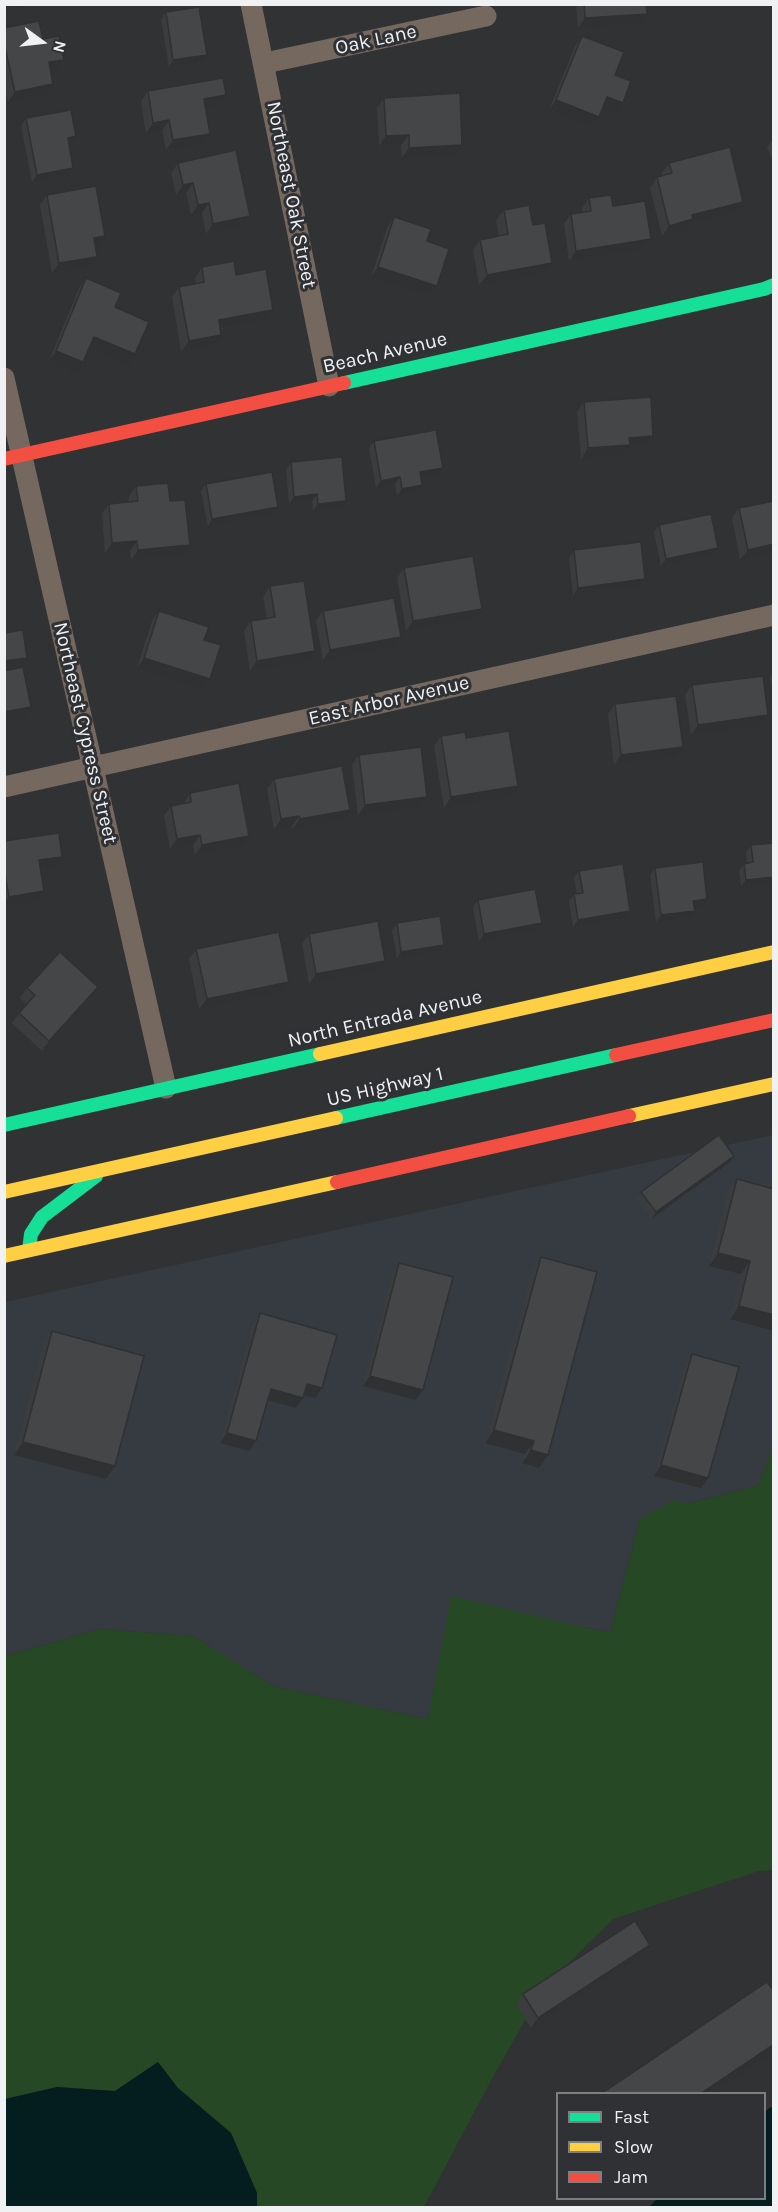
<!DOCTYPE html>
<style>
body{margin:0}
#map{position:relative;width:778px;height:2212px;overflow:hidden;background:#303234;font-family:Karla,sans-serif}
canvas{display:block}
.frame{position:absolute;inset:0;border:6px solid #eff1f3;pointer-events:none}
.legend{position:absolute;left:556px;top:2092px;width:210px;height:108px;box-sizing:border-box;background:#2f3135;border:2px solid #7c7e81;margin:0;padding:8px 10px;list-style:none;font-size:18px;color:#eff1f3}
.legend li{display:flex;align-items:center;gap:12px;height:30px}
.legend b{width:30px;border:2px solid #7c7e81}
.north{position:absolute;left:12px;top:12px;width:60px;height:60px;-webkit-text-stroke:4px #2f3135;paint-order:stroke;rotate:105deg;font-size:16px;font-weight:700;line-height:24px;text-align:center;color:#eff1f3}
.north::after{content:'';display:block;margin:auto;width:21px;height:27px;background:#eff1f3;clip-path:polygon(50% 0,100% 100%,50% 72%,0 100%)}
</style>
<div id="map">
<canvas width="778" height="2212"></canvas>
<div class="frame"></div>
<ul class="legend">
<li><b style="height:8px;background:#16e098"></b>Fast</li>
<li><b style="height:8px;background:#ffcf43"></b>Slow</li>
<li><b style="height:8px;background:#f24e42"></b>Jam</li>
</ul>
<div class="north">N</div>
</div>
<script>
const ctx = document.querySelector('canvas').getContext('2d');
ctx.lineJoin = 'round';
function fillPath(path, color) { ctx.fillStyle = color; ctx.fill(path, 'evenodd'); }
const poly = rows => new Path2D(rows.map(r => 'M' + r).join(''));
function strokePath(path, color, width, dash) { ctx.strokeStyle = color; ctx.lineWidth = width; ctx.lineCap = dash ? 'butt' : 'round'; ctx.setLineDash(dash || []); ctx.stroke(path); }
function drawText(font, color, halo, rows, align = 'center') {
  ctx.font = font + ' Karla,sans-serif'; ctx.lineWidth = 6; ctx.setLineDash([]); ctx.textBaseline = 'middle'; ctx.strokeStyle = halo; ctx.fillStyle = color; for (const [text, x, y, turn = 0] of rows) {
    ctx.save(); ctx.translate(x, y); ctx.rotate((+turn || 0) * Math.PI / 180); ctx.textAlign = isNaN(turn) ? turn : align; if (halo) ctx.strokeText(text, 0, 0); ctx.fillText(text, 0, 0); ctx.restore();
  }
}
const built = poly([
 [773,1135,773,1445,759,1485,687,1504,640,1519,610,1633,452,1597,428,1719,275,1687,193,1636,100,1629,5,1656,5,1302]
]);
const green = poly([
 [773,1445,773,1870,759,1871,613,1919,543,1988,488,2086,424,2207,257,2207,257,2193,231,2133,178,2088,158,2062,115,2091,57,2087,5,2099,5,1656,100,1629,193,1636,275,1687,428,1719,451,1596,610,1633,640,1519,674,1500,687,1504,759,1485]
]);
const water = poly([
 [158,2062,178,2088,231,2133,257,2193,257,2207,5,2207,5,2099,57,2087,115,2091],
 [773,2106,773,2207,649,2207,657,2199,764,2198,765,2111]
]);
const street = poly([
 [251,4,329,386],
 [265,63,486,16],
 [4,378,166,1088],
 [4,787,774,615]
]);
const fast = poly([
 [344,383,764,289,774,285],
 [336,1118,616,1055],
 [4,1125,320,1054],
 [29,1250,31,1234,42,1217,96,1176]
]);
const slow = poly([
 [320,1054,774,952],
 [629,1116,774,1084],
 [4,1192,336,1118],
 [4,1256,337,1182]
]);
const jam = poly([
 [4,459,344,383],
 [616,1055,774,1020],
 [337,1182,629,1116]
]);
const wall = poly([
 [576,4,646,4,640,24,578,28],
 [166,12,207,55,202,62,169,67,161,19],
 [4,28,43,39,56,70,50,71,46,94,8,102,4,87],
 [582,36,615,75,623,103,615,113,603,108,592,127,549,110,575,46],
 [148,91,218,105,206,107,210,134,203,144,166,150,162,131,146,134,141,101],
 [384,98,455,155,402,158,401,145,379,146,377,108],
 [26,118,76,136,71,143,69,143,68,175,32,182,21,126],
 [774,138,774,162,767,147],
 [178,163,250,216,243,226,206,234,202,213,191,215,186,193,176,195,171,173],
 [669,163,743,202,736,213,690,224,686,230,662,236,650,188,657,177,663,176,662,173],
 [47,195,98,246,95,246,90,267,52,273,40,205],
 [589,198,613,206,651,239,643,249,569,261,564,224,571,214,583,212,582,208],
 [504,210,545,273,479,285,473,250,480,240,499,236,496,220],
 [394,217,427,241,437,286,430,296,371,277,387,228],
 [202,267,236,275,273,310,266,320,220,329,214,345,181,351,172,297,179,287,196,284,195,278],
 [86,278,115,307,128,365,89,348,76,373,49,361,79,288],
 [584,402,653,436,646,446,628,447,623,455,581,459,577,412],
 [374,441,438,475,421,478,422,485,417,492,397,496,395,484,376,488,369,448],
 [291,462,346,501,341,509,313,511,312,501,289,504,286,469],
 [206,484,273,514,208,526,201,491],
 [136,486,170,501,183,555,131,560,130,551,105,553,102,514,109,504,129,501,129,496],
 [739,508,774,553,740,560,732,518],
 [659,525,718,548,713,555,661,566,654,532],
 [574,550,645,579,640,586,573,595,569,558],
 [404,568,475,619,406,631,397,578],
 [270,586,315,651,308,661,250,671,244,631,251,621,267,619,263,597],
 [159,611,204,640,210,679,203,690,137,668,152,621],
 [323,611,394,647,323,660,316,621],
 [774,673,774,695,770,678],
 [692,685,768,715,761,726,691,735,685,695],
 [615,704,675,757,614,765,608,714],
 [441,736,466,738,511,797,444,808,434,746],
 [359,755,427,797,420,807,358,816,352,765],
 [274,779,343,820,292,829,292,826,274,830,267,789],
 [190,793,242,846,195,855,193,845,170,849,164,816,171,806,183,804],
 [4,841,55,867,41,869,37,902,4,906],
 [774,843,741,887,739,871,744,864,747,863,746,852,751,845],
 [655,868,702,906,694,907,690,918,656,922,650,875],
 [579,871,630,911,625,918,573,927,569,901,574,894,577,894,574,878],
 [478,900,542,923,537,930,479,941,473,908],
 [397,923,439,952,397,959,392,930],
 [309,934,378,971,309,984,302,944],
 [196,949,289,982,282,992,199,1009,189,959],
 [27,988,91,997,42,1051,12,1023,26,1004,20,998],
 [734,1156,729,1163,651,1219,636,1199,641,1192],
 [737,1179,774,1331,730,1319,741,1274,709,1266,728,1192],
 [541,1257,539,1468,522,1463,525,1454,485,1443,532,1270],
 [399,1263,416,1400,363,1386,392,1273],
 [260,1313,322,1388,315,1398,304,1395,296,1408,268,1400,249,1451,220,1443,253,1323],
 [52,1331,115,1466,106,1479,14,1455,43,1344],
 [692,1354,708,1478,701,1488,654,1476,685,1365],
 [650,1945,643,1955,531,2028,516,2004,523,1994]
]);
const shadedWall = poly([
 [4,4,24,4,23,7,4,10],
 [647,14,640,24,578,28,585,18],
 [207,55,202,62,169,67,173,60],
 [64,60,56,70,41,73,49,62],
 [53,84,46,94,8,102,15,92],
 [226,95,218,105,197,109,204,99],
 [607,97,623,103,615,113,600,107],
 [556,100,599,117,592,127,549,110],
 [169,120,162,131,146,134,153,123],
 [210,134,203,144,166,150,173,140],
 [409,135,401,145,379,146,386,136],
 [76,136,71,143,63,145,68,138],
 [462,145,455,155,402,158,409,148],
 [73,168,68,175,32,182,37,175],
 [193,183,186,193,176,195,183,185],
 [743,202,736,213,690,224,686,230,662,236,669,226,692,215],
 [209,203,202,213,191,215,198,205],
 [250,216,243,226,206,234,213,224],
 [105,236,98,246,87,248,94,238],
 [651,239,643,249,569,261,576,251],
 [97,257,90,267,52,273,59,263],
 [552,263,545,273,479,285,487,275],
 [378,267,437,286,430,296,371,277],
 [273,310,266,320,212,330,219,320],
 [221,335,214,345,181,351,189,341],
 [94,337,135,354,128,365,87,347],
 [56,351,83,362,76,373,49,361],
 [653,436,646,446,628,447,623,455,581,459,588,448,629,438],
 [443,468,438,475,415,479,420,472],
 [400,477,395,484,376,488,381,481],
 [422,485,417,492,397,496,402,489],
 [317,494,312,501,289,504,294,497],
 [346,501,341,509,313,511,318,504],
 [278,507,273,514,208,526,212,519],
 [137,541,130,551,105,553,112,543],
 [774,544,774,553,740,560,748,550],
 [190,545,183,555,131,560,138,550],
 [718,548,713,555,661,566,666,559],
 [645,579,640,586,573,595,578,588],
 [482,609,475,619,406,631,413,621],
 [401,637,394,647,323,660,330,650],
 [315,651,308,661,250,671,257,661],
 [27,658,22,665,4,667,4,661],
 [144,658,210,679,203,690,137,668],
 [31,707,24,717,4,721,4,712],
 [768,715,761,726,691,735,698,725],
 [683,747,675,757,614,765,621,755],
 [518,786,511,797,444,808,451,797],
 [427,797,420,807,358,816,365,805],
 [350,810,343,820,292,829,300,819],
 [299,816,292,826,274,830,281,819],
 [200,835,193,845,170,849,177,839],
 [249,836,242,846,195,855,202,845],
 [62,857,55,867,32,870,39,860],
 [774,877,774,884,741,887,746,880],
 [44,891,37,902,4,906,4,903,9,897],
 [707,899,702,906,688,908,693,901],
 [630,911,625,918,573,927,578,920],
 [695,911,690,918,656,922,661,915],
 [542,923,537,930,479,941,484,934],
 [444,945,439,952,397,959,401,952],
 [385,961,378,971,309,984,316,974],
 [289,982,282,992,199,1009,207,999],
 [98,987,91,997,42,1051,49,1041],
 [734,1156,729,1163,651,1219,656,1212],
 [718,1253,750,1261,741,1274,709,1266],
 [739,1306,774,1315,774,1331,730,1319],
 [370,1376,423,1390,416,1400,363,1386],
 [307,1384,322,1388,315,1398,300,1394],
 [271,1389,303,1398,296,1408,264,1399],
 [494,1430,534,1441,525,1454,485,1443],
 [227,1433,256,1441,249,1451,220,1443],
 [23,1442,115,1466,106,1479,14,1455],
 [531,1450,548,1455,539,1468,522,1463],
 [661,1465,708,1478,701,1488,654,1476],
 [650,1945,643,1955,531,2028,538,2018],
 [774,2044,774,2051,710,2094,700,2094]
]);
const building = poly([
 [584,4,646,4,647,14,585,18,584,4],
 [199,7,207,55,173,60,166,12,199,7],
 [39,21,43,39,59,36,64,60,49,62,53,84,15,92,4,43,4,28,39,21],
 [582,36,624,52,615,75,631,81,623,103,607,97,599,117,556,100,582,36],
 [223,78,226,95,204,99,210,134,173,140,169,120,153,123,148,91,223,78],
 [460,93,462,145,409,148,409,135,386,136,384,98,460,93],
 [71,110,76,136,68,138,73,168,37,175,26,118,71,110],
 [730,147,743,202,692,215,693,219,669,226,657,177,672,173,669,163,730,147],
 [236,150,250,216,213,224,209,203,198,205,193,183,183,185,178,163,236,150],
 [96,186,105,236,94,238,97,257,59,263,47,195,96,186],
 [611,195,613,206,645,201,651,239,576,251,571,214,591,211,589,198,611,195],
 [529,205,533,225,545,223,552,263,487,275,480,240,508,234,504,210,529,205],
 [394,217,431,229,427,241,449,249,437,286,378,267,394,217],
 [234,261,236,275,266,269,273,310,219,320,221,335,189,341,179,287,204,282,202,267,234,261],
 [86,278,121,293,115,307,149,322,135,354,94,337,83,362,56,351,86,278],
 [651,397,653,436,629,438,630,445,588,448,584,402,651,397],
 [436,430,443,468,420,472,422,485,402,489,400,477,381,481,374,441,436,430],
 [342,457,346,501,318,504,317,494,294,497,291,462,342,457],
 [272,472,278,507,212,519,206,484,272,472],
 [168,483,170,501,185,500,190,545,138,550,137,541,112,543,109,504,138,501,136,486,168,483],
 [774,501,774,544,748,550,739,508,774,501],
 [711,514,718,548,666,559,659,525,711,514],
 [641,542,645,579,578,588,574,550,641,542],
 [473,556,482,609,413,621,404,568,473,556],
 [304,581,315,651,257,661,251,621,275,617,270,586,304,581],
 [394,598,401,637,330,650,323,611,394,598],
 [159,611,209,627,204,640,221,645,210,679,144,658,159,611],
 [23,630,27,658,4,661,4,633,23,630],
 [23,667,31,707,4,712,4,671,23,667],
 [763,676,768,715,698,725,692,685,763,676],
 [676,696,683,747,621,755,615,704,676,696],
 [509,731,518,786,451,797,441,736,465,732,466,738,509,731],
 [421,747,427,797,365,805,359,755,421,747],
 [342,766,350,810,300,819,299,816,281,819,274,779,342,766],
 [239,783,249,836,202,845,200,835,177,839,171,806,191,802,190,793,239,783],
 [59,833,62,857,39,860,44,891,9,897,4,868,4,841,59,833],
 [774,843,774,877,746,880,744,864,753,862,751,845,774,843],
 [703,862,707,899,693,901,695,911,661,915,655,868,703,862],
 [623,864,630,911,578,920,574,894,583,893,579,871,623,864],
 [535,889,542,923,484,934,478,900,535,889],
 [440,916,444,945,401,952,397,923,440,916],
 [378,921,385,961,316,974,309,934,378,921],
 [279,932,289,982,207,999,196,949,279,932],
 [60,952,98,987,49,1041,19,1013,35,995,27,988,60,952],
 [719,1135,734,1156,656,1212,641,1192,719,1135],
 [737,1179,774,1189,774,1315,739,1306,750,1261,718,1253,737,1179],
 [541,1257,597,1272,548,1455,531,1450,534,1441,494,1430,541,1257],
 [399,1263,453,1277,423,1390,370,1376,399,1263],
 [260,1313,337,1335,322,1388,307,1384,303,1398,271,1389,256,1441,227,1433,260,1313],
 [52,1331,144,1356,115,1466,23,1442,52,1331],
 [692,1354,739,1367,708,1478,661,1465,692,1354],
 [635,1921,650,1945,538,2018,523,1994,635,1921],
 [767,1982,774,1991,774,2044,700,2094,601,2094,767,1982]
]);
const streetNames = [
 ["Oak Lane",376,40,-12],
 ["Northeast Oak Street",291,195,79],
 ["Beach Avenue",385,353,-13],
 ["East Arbor Avenue",389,701,-13],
 ["Northeast Cypress Street",85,733,77],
 ["North Entrada Avenue",385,1019,-13],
 ["US Highway 1",385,1087,-13]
];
fillPath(built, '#363b42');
fillPath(green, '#264824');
fillPath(water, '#041d1e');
strokePath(street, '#75685f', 21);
strokePath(fast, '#16e098', 14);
strokePath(slow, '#ffcf43', 14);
strokePath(jam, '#f24e42', 14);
fillPath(wall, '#3b3c3e');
fillPath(shadedWall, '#303132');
fillPath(building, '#454648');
strokePath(building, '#303132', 1.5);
drawText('20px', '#eff1f3', '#2f3135', streetNames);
</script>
